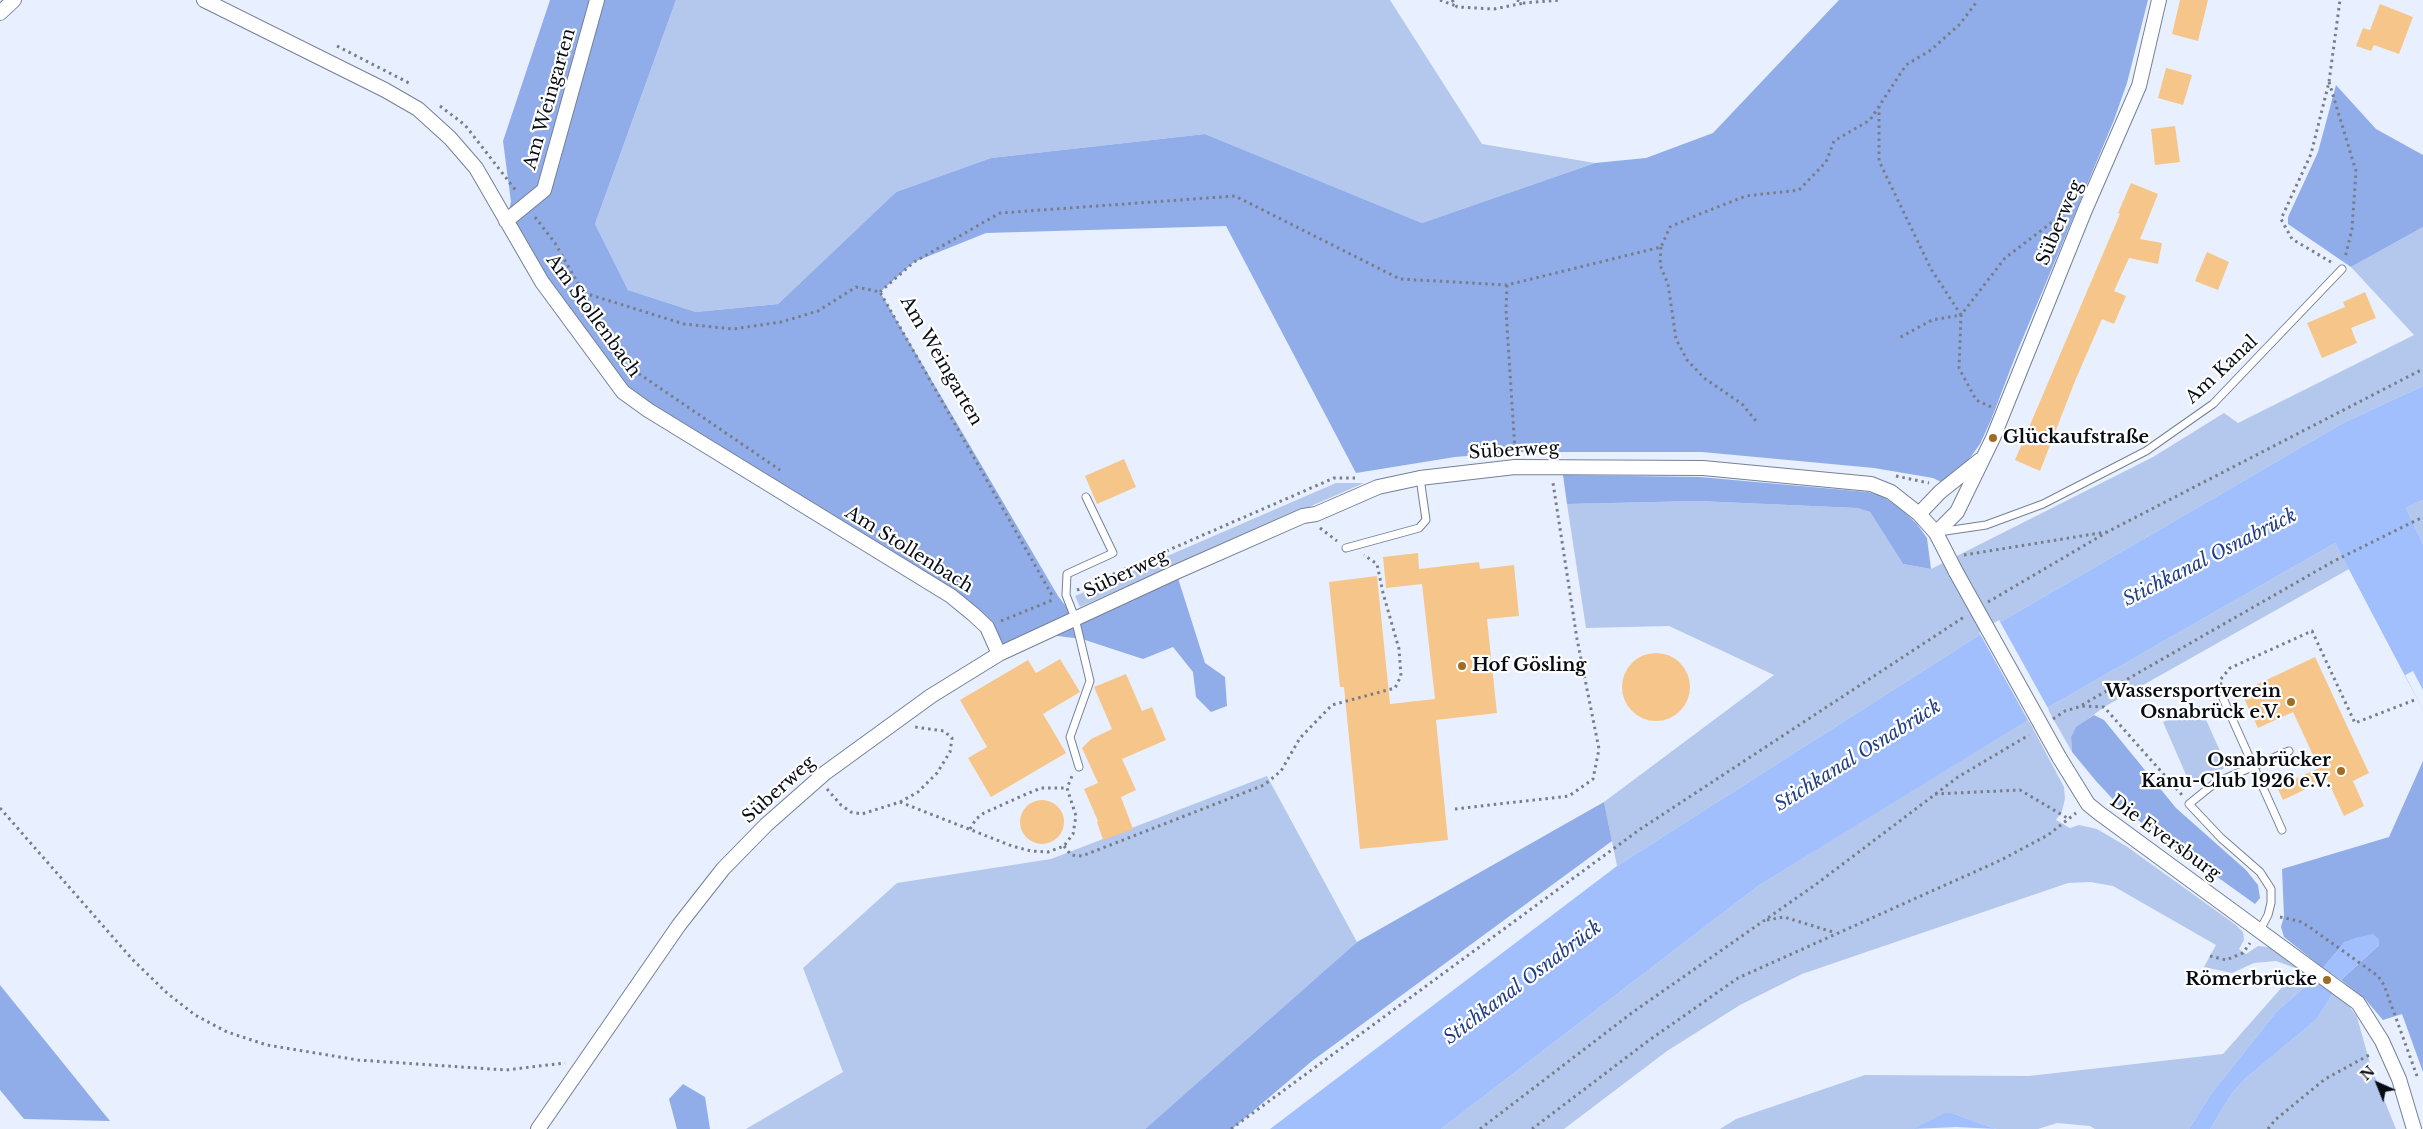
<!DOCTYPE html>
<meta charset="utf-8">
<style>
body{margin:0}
#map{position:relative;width:2423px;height:1129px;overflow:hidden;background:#e8f0ff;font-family:"Libre Baskerville",serif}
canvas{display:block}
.north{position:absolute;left:2353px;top:1059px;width:50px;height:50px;-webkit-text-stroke:4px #fff;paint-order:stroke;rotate:316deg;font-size:14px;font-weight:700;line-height:20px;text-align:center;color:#080c14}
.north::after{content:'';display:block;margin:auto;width:18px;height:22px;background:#080c14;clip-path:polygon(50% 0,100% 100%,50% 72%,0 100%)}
</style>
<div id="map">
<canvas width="2423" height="1129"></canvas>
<div class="north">N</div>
</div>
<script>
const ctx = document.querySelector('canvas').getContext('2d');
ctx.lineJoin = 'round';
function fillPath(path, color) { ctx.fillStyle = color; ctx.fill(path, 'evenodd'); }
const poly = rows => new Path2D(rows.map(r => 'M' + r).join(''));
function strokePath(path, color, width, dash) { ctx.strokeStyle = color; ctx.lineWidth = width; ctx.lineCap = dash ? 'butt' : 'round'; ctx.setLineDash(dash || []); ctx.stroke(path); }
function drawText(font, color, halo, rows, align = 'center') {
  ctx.font = font + ' "Libre Baskerville",serif'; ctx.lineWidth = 4.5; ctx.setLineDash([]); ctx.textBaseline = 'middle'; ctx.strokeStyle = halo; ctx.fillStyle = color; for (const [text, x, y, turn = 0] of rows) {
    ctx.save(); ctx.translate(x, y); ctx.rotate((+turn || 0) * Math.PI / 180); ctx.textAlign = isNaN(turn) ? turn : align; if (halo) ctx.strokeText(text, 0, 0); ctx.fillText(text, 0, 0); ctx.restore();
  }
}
const green = poly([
 [676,0,1390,0,1482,144,1595,163,1422,223,1205,134,991,158,896,192,778,304,696,312,628,290,595,224],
 [2423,227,2423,386,2343,423,1992,627,1617,866,1604,802,1774,675,1669,626,1586,628,1567,504,1698,501,1857,508,1870,512,1903,564,1931,569,2153,457,2224,413,2238,423,2414,335,2351,267],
 [1336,483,1364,483,1080,607,1075,596],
 [2423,500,2423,544,2406,508],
 [2335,543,2349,569,2104,707,2076,728,2071,737,2072,752,2047,708],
 [2200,706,2227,767,2190,784,2163,722],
 [2028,719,2064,787,2065,799,2062,811,2056,820,2070,828,2079,825,2097,829,2126,846,2236,925,2243,932,2244,940,2239,949,2246,954,2258,946,2269,947,2314,979,2276,1012,2211,1094,2189,1129,2095,1129,2090,1126,2057,1123,2038,1129,1996,1129,1952,1113,1913,1129,1720,1129,1736,1119,1865,1075,2029,1076,2223,1054,2298,969,2276,961,2254,963,2232,973,2204,967,2216,945,2113,886,2090,882,2068,883,1802,974,1740,1005,1667,1051,1564,1129,1441,1129,1758,886],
 [1267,776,1357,942,1145,1129,746,1129,843,1072,803,968,897,883,1051,859],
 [2333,993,2346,1002,2357,1017,2371,1067,2396,1129,2210,1129,2232,1093,2246,1078,2317,1019]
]);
const forest = poly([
 [550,0,676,0,595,224,628,290,696,312,778,304,896,192,991,158,1205,134,1422,223,1595,163,1646,158,1713,133,1839,0,2148,0,2127,83,2114,120,2017,352,1991,420,1980,444,1967,462,1941,482,1933,478,1874,468,1702,452,1516,452,1455,457,1356,473,1226,226,986,233,914,262,880,292,1058,596,1075,618,1176,572,1205,663,1225,677,1227,706,1211,712,1196,697,1193,672,1173,647,1143,659,1082,639,1041,634,999,654,973,614,623,392,506,221,511,202,503,141],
 [2336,85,2376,129,2423,155,2423,227,2351,267,2288,224,2288,217,2318,152],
 [1563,475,1700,477,1868,492,1882,496,1900,508,1917,524,1927,538,1931,569,1903,564,1870,512,1857,508,1698,501,1567,504],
 [2094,715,2104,720,2176,808,2246,870,2258,885,2260,898,2255,904,2121,808,2096,781,2072,752,2071,737,2076,727],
 [2423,761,2423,1072,2402,1014,2383,1020,2365,999,2341,980,2379,945,2345,942,2323,968,2284,937,2281,927,2284,916,2282,869,2389,837],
 [1604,802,1612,841,1312,1061,1232,1129,1145,1129,1357,942],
 [0,985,110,1121,24,1119,0,1090],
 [683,1084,705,1097,710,1129,677,1129,669,1099]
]);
const water = poly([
 [2423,386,2423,500,2406,508,2423,544,2423,710,2335,543,2047,708,1758,886,1441,1129,1270,1129,1617,866,1992,627,2343,423],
 [2373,934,2379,939,2379,945,2341,980,2323,968,2345,942,2355,938],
 [2314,979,2333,993,2317,1019,2246,1078,2232,1093,2210,1129,2189,1129,2211,1094,2276,1012],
 [1945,1113,1952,1113,1996,1129,1956,1127,1913,1129]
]);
const pier = poly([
 [1999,620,2049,710,2029,722,1979,632],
 [2413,671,2423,690,2423,710,2405,675]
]);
const building = poly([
 [2180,0,2208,0,2198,41,2172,34],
 [2380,4,2413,17,2399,54,2374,45,2371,51,2356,46,2363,28,2370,30],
 [2166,68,2192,75,2183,105,2158,98],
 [2175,126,2180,162,2155,165,2151,129],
 [2131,183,2158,194,2140,239,2162,243,2158,264,2129,258,2114,291,2126,296,2114,324,2102,319,2075,381,2040,471,2015,460,2120,214,2118,213],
 [2207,252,2229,262,2218,290,2195,281],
 [2365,292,2376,318,2351,328,2357,343,2322,358,2307,323,2345,307,2343,302],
 [1124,459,1136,487,1097,504,1085,476],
 [1418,553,1419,569,1479,562,1480,569,1514,565,1519,616,1487,619,1497,713,1436,720,1448,840,1360,849,1344,687,1340,687,1329,582,1377,576,1390,704,1435,699,1422,584,1386,588,1383,557],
 '1622 687a34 34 0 1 1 68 0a34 34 0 1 1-68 0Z',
 [2315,657,2369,773,2353,781,2364,806,2344,816,2327,779,2283,800,2277,787,2319,768,2293,712,2258,728,2241,692],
 [1060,659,1080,692,1043,714,1066,753,991,797,968,758,987,747,960,700,1028,660,1036,673],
 [1126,674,1142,711,1152,707,1166,740,1122,759,1136,790,1121,797,1133,829,1103,840,1097,822,1098,821,1084,789,1098,783,1082,748,1091,739,1112,729,1094,687],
 '1020 822a22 22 0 1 1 44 0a22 22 0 1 1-44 0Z'
]);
const path = poly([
 [1440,0,1456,6],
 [1452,0,1457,7,1494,9,1524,3],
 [1517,0,1524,3,1561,0],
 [337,46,409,83],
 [2329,82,2356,171,2352,229,2345,258],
 [440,106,465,125,517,192],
 [1879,106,1879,161,1931,269,1961,315,1932,320,1899,338],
 [535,217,555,243,588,301,635,371,780,470],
 [1661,247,1660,265,1668,284,1676,339,1687,360,1704,378,1742,404,1756,421],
 [2331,262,2292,239,2281,219,2311,154,2329,82,2340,0],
 [1507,285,1506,310,1515,451],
 [565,287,684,324,733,329,781,322,818,311,856,287,880,292,1053,597],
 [880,292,914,262,1000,213,1235,196,1400,279,1507,285,1661,247,1670,227,1697,215,1746,196,1799,190,1826,162,1834,141,1870,120,1906,65,1931,50,1960,24,1978,0],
 [1991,407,1976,400,1959,368,1961,315,2005,258,2051,223,2066,217],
 [1896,476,1929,483],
 [1320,528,1337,541],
 [1964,555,2106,532],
 [1077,590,1334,478,1355,478],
 [1988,602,2109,531,2423,369],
 [1001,621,1055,599],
 [2221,685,2220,680,2230,668,2312,631,2355,723,2417,699],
 [2082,705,2334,561,2423,517],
 [2053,719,2065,711,2082,706,2104,707,2182,795],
 [827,789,841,805,851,812,862,814,900,802,918,792,937,773,950,752,952,738,944,731,915,727],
 [1935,794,2020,790,2069,819],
 [900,802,1012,846,1031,851,1048,852,1064,846,1073,834,1076,816,1067,788,1072,776],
 [0,808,132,959,167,993,195,1015,227,1032,267,1045,358,1060,506,1070,565,1063],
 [1455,809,1569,796,1593,779,1599,749,1577,639,1553,483],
 [970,829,976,819,984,813,1024,795,1041,788,1067,788],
 [1064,846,1071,855,1082,856,1264,785,1281,771,1300,738,1332,705,1395,688,1401,676,1399,649,1383,593,1377,564,1364,555],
 [2280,917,2299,921,2308,926,2378,976,2384,985,2417,1076],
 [1767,920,1784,917,1836,933],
 [2210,956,2226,960,2243,953,2250,943],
 [1231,1129,1639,830,1964,617],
 [1480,1129,1633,1012,1815,885,1958,777,2029,735],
 [1532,1129,1648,1041,1738,978,2001,860,2048,835,2076,813],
 [2268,1129,2275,1120,2325,1079,2371,1054]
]);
const lane = poly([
 [1939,532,1986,525,2043,504,2146,451,2213,404,2342,269],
 [1346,548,1419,528,1426,520,1420,478],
 [2222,696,2282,830],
 [1079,767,1070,737,1090,681,1075,618,1066,595,1067,574,1113,553,1086,497],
 [2260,930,2268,915,2271,903,2271,889,2260,872,2221,838,2189,804,2215,783,2289,751]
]);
const street = poly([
 [204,0,385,90,418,109,450,138,476,168,542,282,623,392,648,410,951,596,973,614,987,627,999,654],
 [0,13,14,0],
 [506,221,544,190,597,0],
 [1919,514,1940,492,1980,460],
 [1936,533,1957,512,1993,438,2085,210,2139,86,2159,0],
 [2059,757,2088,804,2099,813,2358,1003,2382,1041,2399,1079,2414,1129],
 [538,1129,679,925,723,869,766,825,825,773,931,696,999,654,1176,572,1303,516,1316,514,1378,487,1420,478,1515,467,1703,468,1871,484,1891,492,1919,514,1936,533,1956,572]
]);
const streetBridge = poly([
 [1956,572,2059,757]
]);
const markers = [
 [1993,438,5,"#9f6c23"],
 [1462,666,5,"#9f6c23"],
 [2291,702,5,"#9f6c23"],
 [2341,771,5,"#9f6c23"],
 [2327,980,5,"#9f6c23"]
];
const streetNames = [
 ["Am Weingarten",550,99,-74],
 ["Süberweg",2060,223,-67],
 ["Am Stollenbach",593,316,54],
 ["Am Weingarten",941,361,60],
 ["Am Kanal",2222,370,-43],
 ["Süberweg",1514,451,-3],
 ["Am Stollenbach",909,550,32],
 ["Süberweg",1126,574,-25],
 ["Süberweg",779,790,-42],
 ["Die Eversburg",2165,838,36]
];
const poiNames = [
 ["Glückaufstraße",2003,438,"left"],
 ["Hof Gösling",1472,666,"left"],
 ["Wassersportverein",2281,692],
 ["Osnabrück e.V.",2281,713],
 ["Osnabrücker",2331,761],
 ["Kanu-Club 1926 e.V.",2331,782],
 ["Römerbrücke",2317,980]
];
const waterNames = [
 ["Stichkanal Osnabrück",2210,558,-27],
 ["Stichkanal Osnabrück",1858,756,-32],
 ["Stichkanal Osnabrück",1523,983,-37]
];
fillPath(green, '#b4c7ed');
fillPath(forest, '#90adea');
fillPath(water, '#a1bffd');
fillPath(pier, '#e8f0ff');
fillPath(building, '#f6c58a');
strokePath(lane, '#758096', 9);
strokePath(street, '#758096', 16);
strokePath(path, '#787e89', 3, [2.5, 4]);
strokePath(lane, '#fff', 7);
strokePath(street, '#fff', 14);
strokePath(streetBridge, '#758096', 16, []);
strokePath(streetBridge, '#fff', 14);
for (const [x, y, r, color] of markers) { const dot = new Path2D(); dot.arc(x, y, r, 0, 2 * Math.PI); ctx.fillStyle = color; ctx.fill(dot); strokePath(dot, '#fff', 2); }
drawText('18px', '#080c14', '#fff', streetNames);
drawText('bold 18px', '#080c14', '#fff', poiNames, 'right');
drawText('italic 19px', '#223f86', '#fff', waterNames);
</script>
